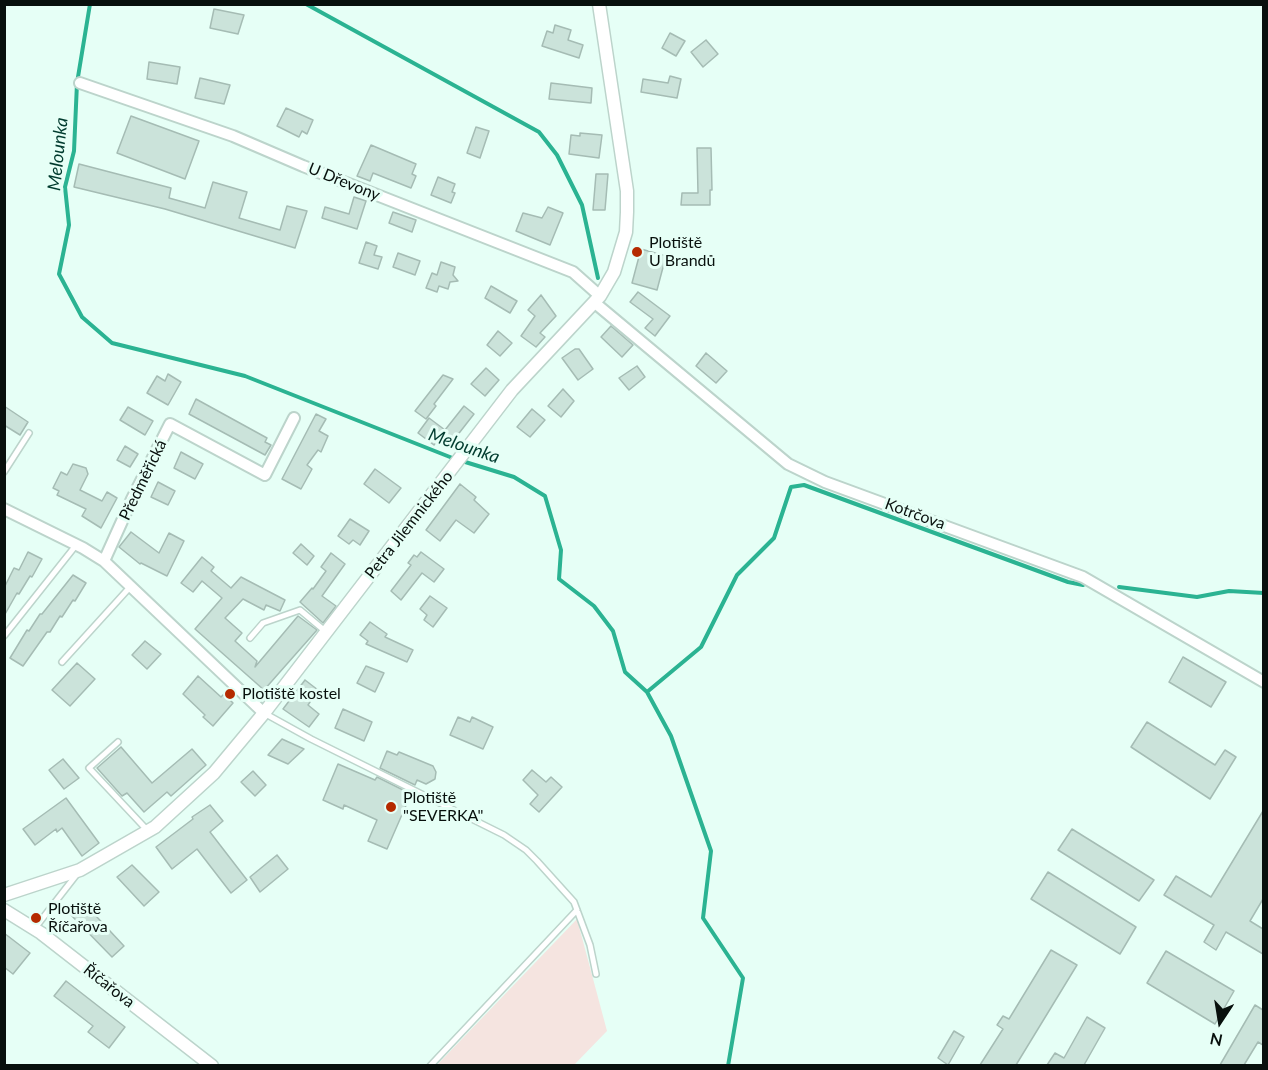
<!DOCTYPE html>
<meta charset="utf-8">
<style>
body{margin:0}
#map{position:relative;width:1268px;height:1070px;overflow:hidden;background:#e6fff6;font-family:Lato,sans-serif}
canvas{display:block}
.frame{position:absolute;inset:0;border:6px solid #08100d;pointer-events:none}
.north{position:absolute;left:1190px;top:992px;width:60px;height:60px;-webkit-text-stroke:4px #e6fff6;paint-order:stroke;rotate:192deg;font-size:16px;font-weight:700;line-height:24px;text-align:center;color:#08100d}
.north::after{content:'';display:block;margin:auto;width:21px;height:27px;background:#08100d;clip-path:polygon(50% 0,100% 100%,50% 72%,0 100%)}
</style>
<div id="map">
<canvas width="1268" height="1070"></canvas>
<div class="frame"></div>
<div class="north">N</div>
</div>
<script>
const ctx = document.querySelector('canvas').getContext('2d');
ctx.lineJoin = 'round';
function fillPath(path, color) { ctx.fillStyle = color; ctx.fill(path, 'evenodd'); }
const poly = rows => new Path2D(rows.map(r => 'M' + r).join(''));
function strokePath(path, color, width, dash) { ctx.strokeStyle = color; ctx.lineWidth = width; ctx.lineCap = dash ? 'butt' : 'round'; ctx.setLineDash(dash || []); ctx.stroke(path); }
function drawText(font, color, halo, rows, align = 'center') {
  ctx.font = font + ' Lato,sans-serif'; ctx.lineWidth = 6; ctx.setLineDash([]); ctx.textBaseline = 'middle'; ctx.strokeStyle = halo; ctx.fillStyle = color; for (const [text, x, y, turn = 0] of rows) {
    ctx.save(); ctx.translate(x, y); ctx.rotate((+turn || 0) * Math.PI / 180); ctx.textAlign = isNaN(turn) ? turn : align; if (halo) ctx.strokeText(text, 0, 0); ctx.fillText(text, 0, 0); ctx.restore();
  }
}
const green = poly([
 [577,919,607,1031,574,1065,437,1065]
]);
const stream = poly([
 [90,4,77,83,74,151,65,187,69,225,59,274,82,317,112,343,245,376,455,459],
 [306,4,539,132,557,155,582,205,598,278],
 [462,461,514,477,545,496,561,550,559,579,594,606,613,631,625,672,647,692,671,736,711,851,703,918,743,978,728,1066],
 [1119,587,1197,597,1229,591,1264,593],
 [647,692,701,647,737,575,774,538,791,487,804,485,1068,582,1083,585]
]);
const building = poly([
 [214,9,244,15,238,34,210,28,214,9],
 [555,25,571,30,568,40,583,45,579,58,542,46,547,31,553,33,555,25],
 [670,33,685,41,676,56,662,48,670,33],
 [706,40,718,54,703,67,691,52,706,40],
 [149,62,180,67,177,84,147,79,149,62],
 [670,76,681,79,677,98,641,92,643,79,668,83,670,76],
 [200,78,230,85,224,104,195,98,200,78],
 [551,83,592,88,591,103,549,99,551,83],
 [286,108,313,120,307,134,302,131,299,137,277,126,286,108],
 [131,116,199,141,185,179,117,153,131,116],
 [476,127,489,131,480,158,467,153,476,127],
 [580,133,602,135,599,158,569,154,571,135,580,136,580,133],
 [371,145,416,164,412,174,416,176,411,188,373,173,370,181,357,176,371,145],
 [697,148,711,148,712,190,710,190,710,205,681,205,682,193,698,193,697,148],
 [79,164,171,188,169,198,205,208,213,182,247,192,239,218,280,230,287,206,307,211,295,248,165,209,74,187,79,164],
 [596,174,608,174,605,210,593,210,596,174],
 [438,177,455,184,452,192,455,193,451,203,431,195,438,177],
 [354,197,366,201,357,229,322,218,325,207,349,214,354,197],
 [548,207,563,213,550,245,516,231,523,213,542,218,548,207],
 [393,212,416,220,412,232,389,223,393,212],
 [366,242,377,246,374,255,382,257,378,269,359,263,366,242],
 [641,249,666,256,657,290,632,283,641,249],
 [398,253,420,261,415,275,393,267,398,253],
 [441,262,455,267,453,275,458,281,450,282,448,289,439,286,437,292,426,288,432,273,437,275,441,262],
 [491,286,517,301,510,313,485,298,491,286],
 [638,292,670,316,655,336,645,328,653,319,630,302,638,292],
 [541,295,556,316,540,333,545,337,536,347,521,336,535,316,528,310,541,295],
 [611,326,633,345,622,357,601,337,611,326],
 [498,331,512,343,500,356,487,345,498,331],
 [575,349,579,349,593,369,578,380,562,358,575,349],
 [706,353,727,371,716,383,696,366,706,353],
 [637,366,645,377,629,390,619,378,637,366],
 [486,368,499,380,485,396,471,384,486,368],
 [168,374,181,382,168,405,147,393,157,376,165,381,168,374],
 [443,375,453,379,434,404,436,406,426,419,415,411,443,375],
 [563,389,574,401,561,417,548,406,563,389],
 [196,399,267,438,265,442,271,445,265,455,189,414,196,399],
 [4,406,28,422,20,435,4,425,4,406],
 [464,406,474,414,449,446,439,439,434,445,418,433,429,418,445,430,464,406],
 [128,407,153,421,145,435,120,420,128,407],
 [532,409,545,420,530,437,517,427,532,409],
 [316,414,326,419,319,431,328,436,321,452,318,450,307,465,312,469,301,489,282,479,316,414],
 [125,446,138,454,130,467,117,460,125,446],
 [181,452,203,464,195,479,174,468,181,452],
 [73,464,86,468,88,474,80,490,102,501,107,492,117,498,101,528,82,516,86,509,57,495,59,491,53,488,61,472,67,475,73,464],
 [375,469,401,488,389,503,364,484,375,469],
 [158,482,175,491,168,505,151,497,158,482],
 [460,484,476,497,474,500,489,514,474,533,456,520,440,541,426,530,460,484],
 [350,519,369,531,360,545,353,540,349,544,338,536,350,519],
 [131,532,159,553,169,533,184,541,167,576,141,563,140,564,119,547,131,532],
 [301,544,314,556,307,565,293,553,301,544],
 [28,552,42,559,32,577,30,576,19,594,17,593,4,616,4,588,14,568,19,570,28,552],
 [421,552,444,569,434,582,422,573,401,600,391,591,411,565,408,563,414,555,417,557,421,552],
 [331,553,345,564,322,596,336,606,323,623,300,602,312,588,313,589,326,571,321,567,331,553],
 [202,557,214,567,211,571,231,588,241,577,285,600,280,611,266,605,264,610,243,599,225,618,242,633,235,641,257,661,255,667,298,616,317,630,264,690,195,629,222,598,202,581,193,592,181,583,202,557],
 [73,575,86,583,75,601,73,600,62,617,60,616,50,632,47,632,23,666,10,658,27,630,29,631,40,614,42,614,73,575],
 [430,596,447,608,433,627,424,620,427,615,420,609,430,596],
 [370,622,387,634,385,637,413,650,407,662,366,644,368,641,360,635,370,622],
 [145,641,161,654,147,669,132,655,145,641],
 [1183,657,1226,682,1211,707,1169,682,1183,657],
 [77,663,95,679,70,706,52,690,77,663],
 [366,666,384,673,375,692,357,683,366,666],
 [198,676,221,697,224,694,233,703,213,726,203,717,205,715,183,694,198,676],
 [305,680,318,690,308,705,319,714,309,727,283,709,305,680],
 [343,709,372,722,364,741,335,728,343,709],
 [458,717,470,722,472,717,493,727,483,749,450,735,458,717],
 [1147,722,1215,765,1225,750,1236,757,1210,799,1131,747,1147,722],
 [282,739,304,749,288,764,268,755,282,739],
 [121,747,152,783,192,749,206,765,171,796,167,792,144,812,127,793,122,796,97,768,121,747],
 [387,751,397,755,399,752,433,766,436,772,435,779,426,784,417,780,415,785,380,768,387,751],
 [63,759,79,778,64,789,49,770,63,759],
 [338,764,375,780,377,777,411,794,387,849,368,841,377,820,344,805,343,809,323,800,338,764],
 [532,770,546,782,551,777,562,787,539,812,530,804,538,795,523,780,532,770],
 [253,771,266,785,255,796,241,782,253,771],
 [66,798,99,843,82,856,62,828,57,832,56,829,35,845,23,829,66,798],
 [210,805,223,821,210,832,247,880,231,893,197,849,172,869,156,847,193,819,192,817,210,805],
 [1263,811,1263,899,1250,921,1263,929,1263,954,1226,932,1216,950,1204,942,1214,925,1164,895,1176,876,1211,897,1263,811],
 [1072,829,1154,880,1139,901,1058,850,1072,829],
 [277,855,288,869,260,892,250,877,277,855],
 [132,865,159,892,144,906,117,877,132,865],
 [1048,872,1136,927,1120,954,1031,899,1048,872],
 [82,901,124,946,112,957,69,913,82,901],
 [4,933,30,953,13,974,4,967,4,933],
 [1051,950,1077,965,1016,1065,980,1065,1003,1029,997,1025,1003,1016,1009,1019,1051,950],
 [1166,951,1234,991,1215,1024,1147,983,1166,951],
 [66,981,125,1027,109,1048,88,1032,93,1026,54,996,66,981],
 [1255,1005,1263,1010,1263,1045,1258,1042,1244,1065,1220,1065,1255,1005],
 [1087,1017,1105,1028,1084,1065,1047,1065,1055,1053,1064,1058,1087,1017],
 [954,1031,964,1037,948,1065,938,1058,954,1031]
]);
const service = poly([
 [4,472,29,433],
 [4,636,77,544],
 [250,638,263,623,300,610,325,631],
 [62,662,131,586],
 [264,713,311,739,504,835,526,850,537,861,574,902,590,945,596,974],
 [118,742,89,768,148,831],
 [35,928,77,874],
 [430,1066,577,910]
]);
const minor = poly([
 [80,83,233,136,303,166,573,272,600,296],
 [595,303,788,464,825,482,1083,577,1264,682],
 [4,509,83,548,104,561,264,713],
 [104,561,132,499,170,424,265,475,294,418]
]);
const tertiary = poly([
 [4,895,80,870,155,827,214,773,264,713,512,390,600,296,614,272,626,232,627,212,627,191,599,4],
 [4,910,41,933,212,1066]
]);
const markers = [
 [637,252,6,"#b52a00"],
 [230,694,6,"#b52a00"],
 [391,807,6,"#b52a00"],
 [36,918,6,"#b52a00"]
];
const streetNames = [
 ["U Dřevony",344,182,22],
 ["Předměřická",143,480,-64],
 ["Kotrčova",915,514,20],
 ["Petra Jilemnického",409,525,-52],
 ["Říčařova",109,986,38]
];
const poiNames = [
 ["Plotiště",649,243],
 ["U Brandů",649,261],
 ["Plotiště kostel",242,694],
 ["Plotiště",403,798],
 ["\"SEVERKA\"",403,816],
 ["Plotiště",48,909],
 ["Říčařova",48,927]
];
const waterNames = [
 ["Melounka",58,154,-84],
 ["Melounka",464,446,19]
];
fillPath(green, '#f5e4e0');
strokePath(stream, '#2bb392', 4);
fillPath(building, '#cbe3da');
strokePath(building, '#a5bcb4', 1.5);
strokePath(service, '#bcd4cb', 8);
strokePath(minor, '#bcd4cb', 14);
strokePath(tertiary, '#bcd4cb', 15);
strokePath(service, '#fff', 5);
strokePath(minor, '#fff', 10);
strokePath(tertiary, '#fff', 12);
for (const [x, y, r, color] of markers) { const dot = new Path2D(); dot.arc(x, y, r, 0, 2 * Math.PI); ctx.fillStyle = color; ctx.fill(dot); strokePath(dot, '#e6fff6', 2); }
drawText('16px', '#08100d', '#e6fff6', streetNames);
drawText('16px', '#08100d', '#e6fff6', poiNames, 'left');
drawText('italic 18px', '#003b2e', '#e6fff6', waterNames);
</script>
